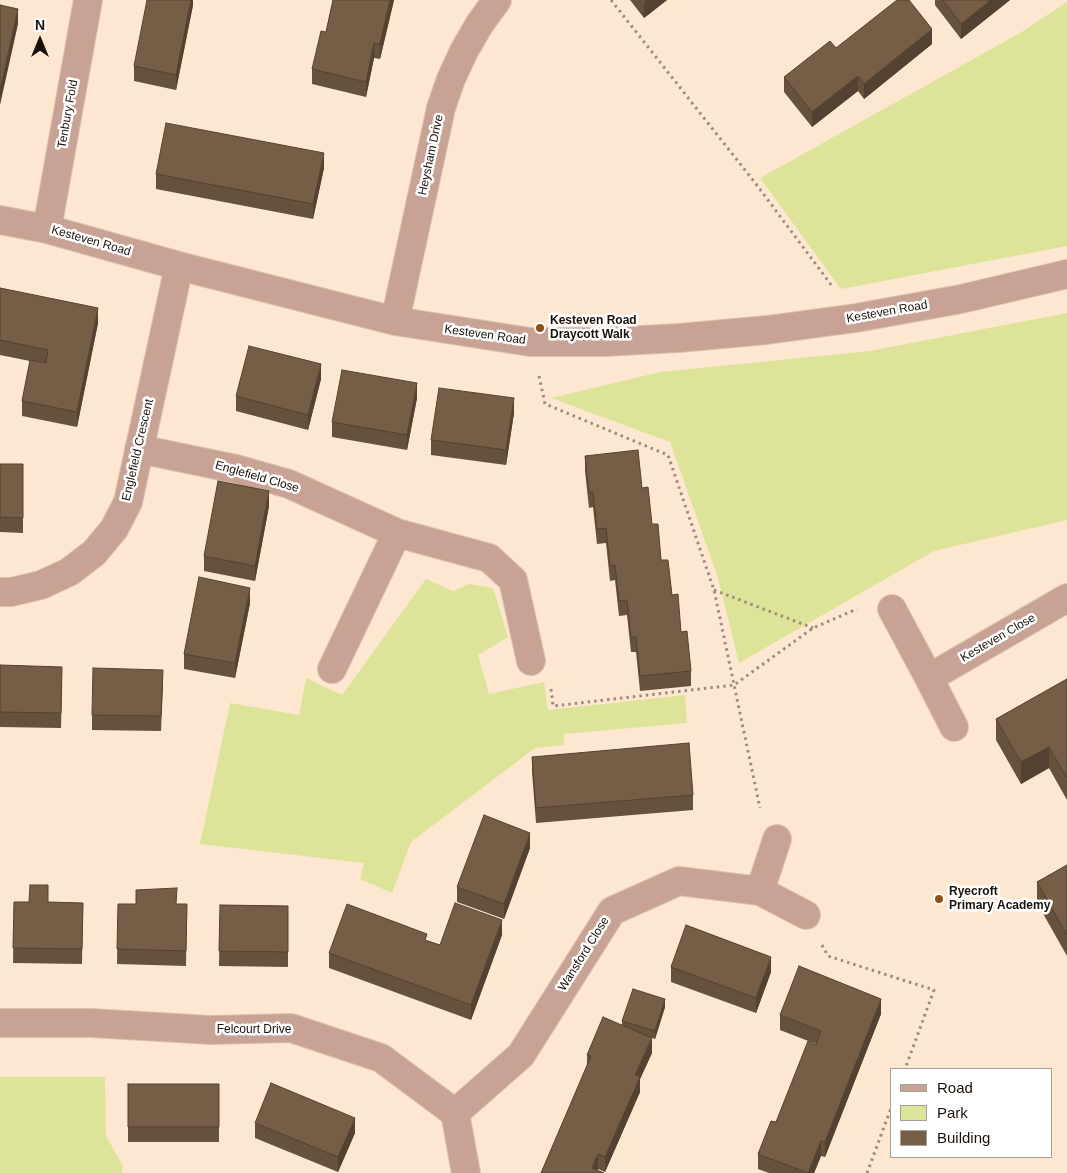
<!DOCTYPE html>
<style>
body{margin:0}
#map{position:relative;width:1067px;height:1173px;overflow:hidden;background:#fee7d1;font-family:Arial,sans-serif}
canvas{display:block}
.legend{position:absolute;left:890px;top:1068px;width:162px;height:90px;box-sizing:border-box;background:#fff;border:1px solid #a3a09c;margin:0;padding:6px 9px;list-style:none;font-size:15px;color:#1a1107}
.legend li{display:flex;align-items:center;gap:10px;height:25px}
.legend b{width:25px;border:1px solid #a3a09c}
.north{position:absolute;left:15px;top:15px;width:50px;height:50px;-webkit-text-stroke:4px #fff;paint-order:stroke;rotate:0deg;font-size:14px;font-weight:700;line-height:20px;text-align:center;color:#1a1107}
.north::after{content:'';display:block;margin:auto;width:18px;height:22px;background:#1a1107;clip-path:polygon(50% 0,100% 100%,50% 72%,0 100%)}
</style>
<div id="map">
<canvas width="1067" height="1173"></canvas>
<ul class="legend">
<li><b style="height:6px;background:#c8a395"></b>Road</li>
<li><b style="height:14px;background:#dde499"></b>Park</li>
<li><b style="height:14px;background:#765e46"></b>Building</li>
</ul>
<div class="north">N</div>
</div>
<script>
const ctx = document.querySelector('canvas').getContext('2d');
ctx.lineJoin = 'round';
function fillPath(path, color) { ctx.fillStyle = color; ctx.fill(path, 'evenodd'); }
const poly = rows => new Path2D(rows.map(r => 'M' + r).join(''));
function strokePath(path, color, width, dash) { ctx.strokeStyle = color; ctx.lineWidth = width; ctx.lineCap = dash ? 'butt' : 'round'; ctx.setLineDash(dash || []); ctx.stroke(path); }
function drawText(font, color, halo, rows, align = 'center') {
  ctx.font = font + ' Arial,sans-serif'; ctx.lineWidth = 5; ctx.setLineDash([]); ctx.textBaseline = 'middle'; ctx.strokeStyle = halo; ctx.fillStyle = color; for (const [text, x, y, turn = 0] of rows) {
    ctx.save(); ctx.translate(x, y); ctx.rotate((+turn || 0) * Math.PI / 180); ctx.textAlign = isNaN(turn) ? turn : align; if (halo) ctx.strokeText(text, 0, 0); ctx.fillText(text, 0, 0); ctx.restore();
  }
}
const green = poly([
 [1067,2,1067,246,841,289,760,178,1020,33],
 [1067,313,1067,520,934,551,739,663,718,578,670,442,551,398,660,372,870,351],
 [426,579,453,591,469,584,493,588,508,637,478,655,489,694,544,682,548,710,685,695,687,723,564,734,564,745,535,748,411,842,392,893,360,879,364,863,200,844,230,703,299,715,306,678,342,695],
 [0,1077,105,1077,106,1136,123,1166,122,1173,0,1173]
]);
const path = poly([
 [611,0,756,184,832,286],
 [539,376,545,404,668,455,714,590,760,808],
 [714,590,813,628],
 [551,689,553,706,734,685,813,628,857,609],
 [822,945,828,956,934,990,905,1069],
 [867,1173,891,1108]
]);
const minor = poly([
 [0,220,47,229,179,266,395,321,530,342,604,342,679,338,767,330,856,318,961,299,1067,274],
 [47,229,88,0],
 [395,321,441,108,451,79,464,51,479,25,497,0],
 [139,449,236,469,289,484,397,533,489,558,513,580,531,661],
 [0,592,11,592,41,585,69,572,94,553,114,529,128,502,179,266],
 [892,609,929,678],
 [332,669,397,533],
 [954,727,929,678,1067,598],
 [760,891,777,839],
 [0,1023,91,1023,211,1030,291,1028,381,1058,455,1113,466,1173],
 [455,1113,521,1055,612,911,679,881,760,891,806,915]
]);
const wall = poly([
 [193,0,193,5,176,90,134,81,134,66],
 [333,0,394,0,380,59,374,58,366,97,312,84,312,69,326,32],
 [630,0,667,0,644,18],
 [935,0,1010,0,961,39,935,5],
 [932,44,864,99,858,91,812,127,784,92,784,77,836,48],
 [324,168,313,219,156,189,156,174],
 [0,288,98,323,77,427,22,416,22,401,30,361,0,355],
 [321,379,308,430,236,411,236,396],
 [417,398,407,450,332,437,332,422],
 [514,413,506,465,431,455,431,440],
 [585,456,642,488,652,524,661,560,672,595,691,671,691,686,640,691,636,652,631,652,627,615,619,616,615,580,610,581,606,543,597,544,593,507,589,508,585,471],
 [0,464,23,464,23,533,0,532],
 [269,506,255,581,204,571,204,556],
 [250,603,235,678,184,669,184,654],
 [0,665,62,682,61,728,0,727],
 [1067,679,1067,800,1049,768,1021,784,996,740,996,719],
 [163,685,161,731,92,730,92,715],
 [532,757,693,795,693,810,536,823,532,772],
 [530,848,504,919,457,902,457,887],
 [1067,865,1067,956,1037,903,1037,882],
 [14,902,83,903,82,964,13,963],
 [118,904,187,904,186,966,117,964],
 [220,905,288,906,288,967,219,966],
 [502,935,471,1020,329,968,329,953,427,941,440,945],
 [671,967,771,972,756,1013,671,982],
 [665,1007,655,1039,649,1037,652,1053,640,1079,640,1092,605,1172,598,1169,541,1173,587,1067,587,1055,622,1025,622,1021],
 [881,1014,825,1157,821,1156,814,1173,769,1173,758,1169,758,1154,776,1122,816,1044,780,1030,780,1015],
 [128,1084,219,1084,219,1142,128,1142],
 [255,1123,355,1133,338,1172,255,1138]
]);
const shadedWall = poly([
 [191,0,193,0,193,5,176,90,176,75],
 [390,0,394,0,380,59,380,44],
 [647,0,667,0,644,18,644,3],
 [991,0,1010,0,961,39,961,24],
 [18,9,18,24,0,105,0,90],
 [932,29,932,44,864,99,864,84],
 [374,43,374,58,366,97,366,82],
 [858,76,858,91,812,127,812,112],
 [324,153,324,168,313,219,313,204],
 [98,308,98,323,77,427,77,412],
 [321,364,321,379,308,430,308,415],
 [417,383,417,398,407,450,407,435],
 [514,398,514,413,506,465,506,450],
 [269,491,269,506,255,581,255,566],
 [250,588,250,603,235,678,235,663],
 [1049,747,1049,768,1021,784,1021,762],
 [530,833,530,848,504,919,504,904],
 [502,920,502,935,471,1020,471,1005],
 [771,957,771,972,756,1013,756,998],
 [665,999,665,1007,655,1039,655,1031],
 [881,999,881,1014,825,1157,825,1142],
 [652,1038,652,1053,640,1079,640,1092,605,1172,605,1157,635,1075],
 [355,1118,355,1133,338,1172,338,1157],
 [821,1141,821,1156,814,1173,808,1173],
 [598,1154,598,1169,596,1173,592,1168]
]);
const building = poly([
 [147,0,191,0,176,75,134,66,147,0],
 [333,0,390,0,380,44,374,43,366,82,312,69,321,31,326,32,333,0],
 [897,0,909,0,932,29,864,84,858,76,812,112,784,77,830,41,836,48,897,0],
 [943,0,991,0,961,24,943,0],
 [0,5,18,9,0,90,0,5],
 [166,123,324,153,313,204,156,174,166,123],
 [0,288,98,308,77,412,22,401,30,360,46,363,48,350,0,340,0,288],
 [249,346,321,364,308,415,236,396,249,346],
 [342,370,417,383,407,435,332,422,342,370],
 [439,388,514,398,506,450,431,440,439,388],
 [638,450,642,488,648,487,652,524,658,524,661,560,668,560,672,595,678,594,681,632,687,631,691,671,640,676,636,637,631,637,627,600,619,601,615,565,610,566,606,528,597,529,593,492,589,493,585,456,638,450],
 [0,464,23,464,23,518,0,517,0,464],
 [218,481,269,491,255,566,204,556,218,481],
 [199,577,250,588,235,663,184,654,199,577],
 [0,665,62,667,61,713,0,712,0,665],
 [93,668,163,670,161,716,92,715,93,668],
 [1067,679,1067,778,1049,747,1021,762,996,719,1067,679],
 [689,743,693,795,536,808,532,757,689,743],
 [484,815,530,833,504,904,457,887,484,815],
 [1067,865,1067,935,1037,882,1067,865],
 [30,885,48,885,48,902,83,903,82,949,13,948,14,902,29,902,30,885],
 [177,888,176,904,187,904,186,951,117,949,118,904,136,904,136,890,177,888],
 [455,903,502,920,471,1005,329,953,347,904,427,934,425,940,440,945,455,903],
 [220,905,288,906,288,952,219,951,220,905],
 [686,925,771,957,756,998,671,967,686,925],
 [799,966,881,999,825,1142,821,1141,808,1173,758,1154,771,1121,776,1122,808,1041,816,1045,821,1031,780,1015,799,966],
 [633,989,665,999,655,1031,622,1021,633,989],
 [603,1017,652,1038,635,1075,640,1077,605,1157,598,1154,592,1168,604,1173,541,1173,591,1056,587,1055,603,1017],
 [271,1083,355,1118,338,1157,255,1123,271,1083],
 [128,1084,219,1084,219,1127,128,1127,128,1084]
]);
const markers = [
 [540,328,5,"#905117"],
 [939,899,5,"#905117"]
];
const streetNames = [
 ["Tenbury Fold",68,114,-80],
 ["Heysham Drive",431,155,-78],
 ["Kesteven Road",91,241,16],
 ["Kesteven Road",887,312,-10],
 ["Kesteven Road",485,335,8],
 ["Englefield Crescent",138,450,-77],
 ["Englefield Close",257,477,16],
 ["Kesteven Close",998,638,-30],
 ["Wansford Close",584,954,-58],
 ["Felcourt Drive",254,1030]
];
const poiNames = [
 ["Kesteven Road",550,321],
 ["Draycott Walk",550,335],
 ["Ryecroft",949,892],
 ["Primary Academy",949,906]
];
fillPath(green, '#dde499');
strokePath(minor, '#dac5b1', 30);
strokePath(path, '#9d8c7b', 3, [2.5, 4]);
strokePath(minor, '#c8a395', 28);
fillPath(wall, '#65513c');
fillPath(shadedWall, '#534231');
fillPath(building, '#765e46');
strokePath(building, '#534231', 1);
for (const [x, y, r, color] of markers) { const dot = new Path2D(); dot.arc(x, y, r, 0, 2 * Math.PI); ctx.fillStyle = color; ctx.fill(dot); strokePath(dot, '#fff', 2); }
drawText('12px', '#1a1107', '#fff', streetNames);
drawText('bold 12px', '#1a1107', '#fff', poiNames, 'left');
</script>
